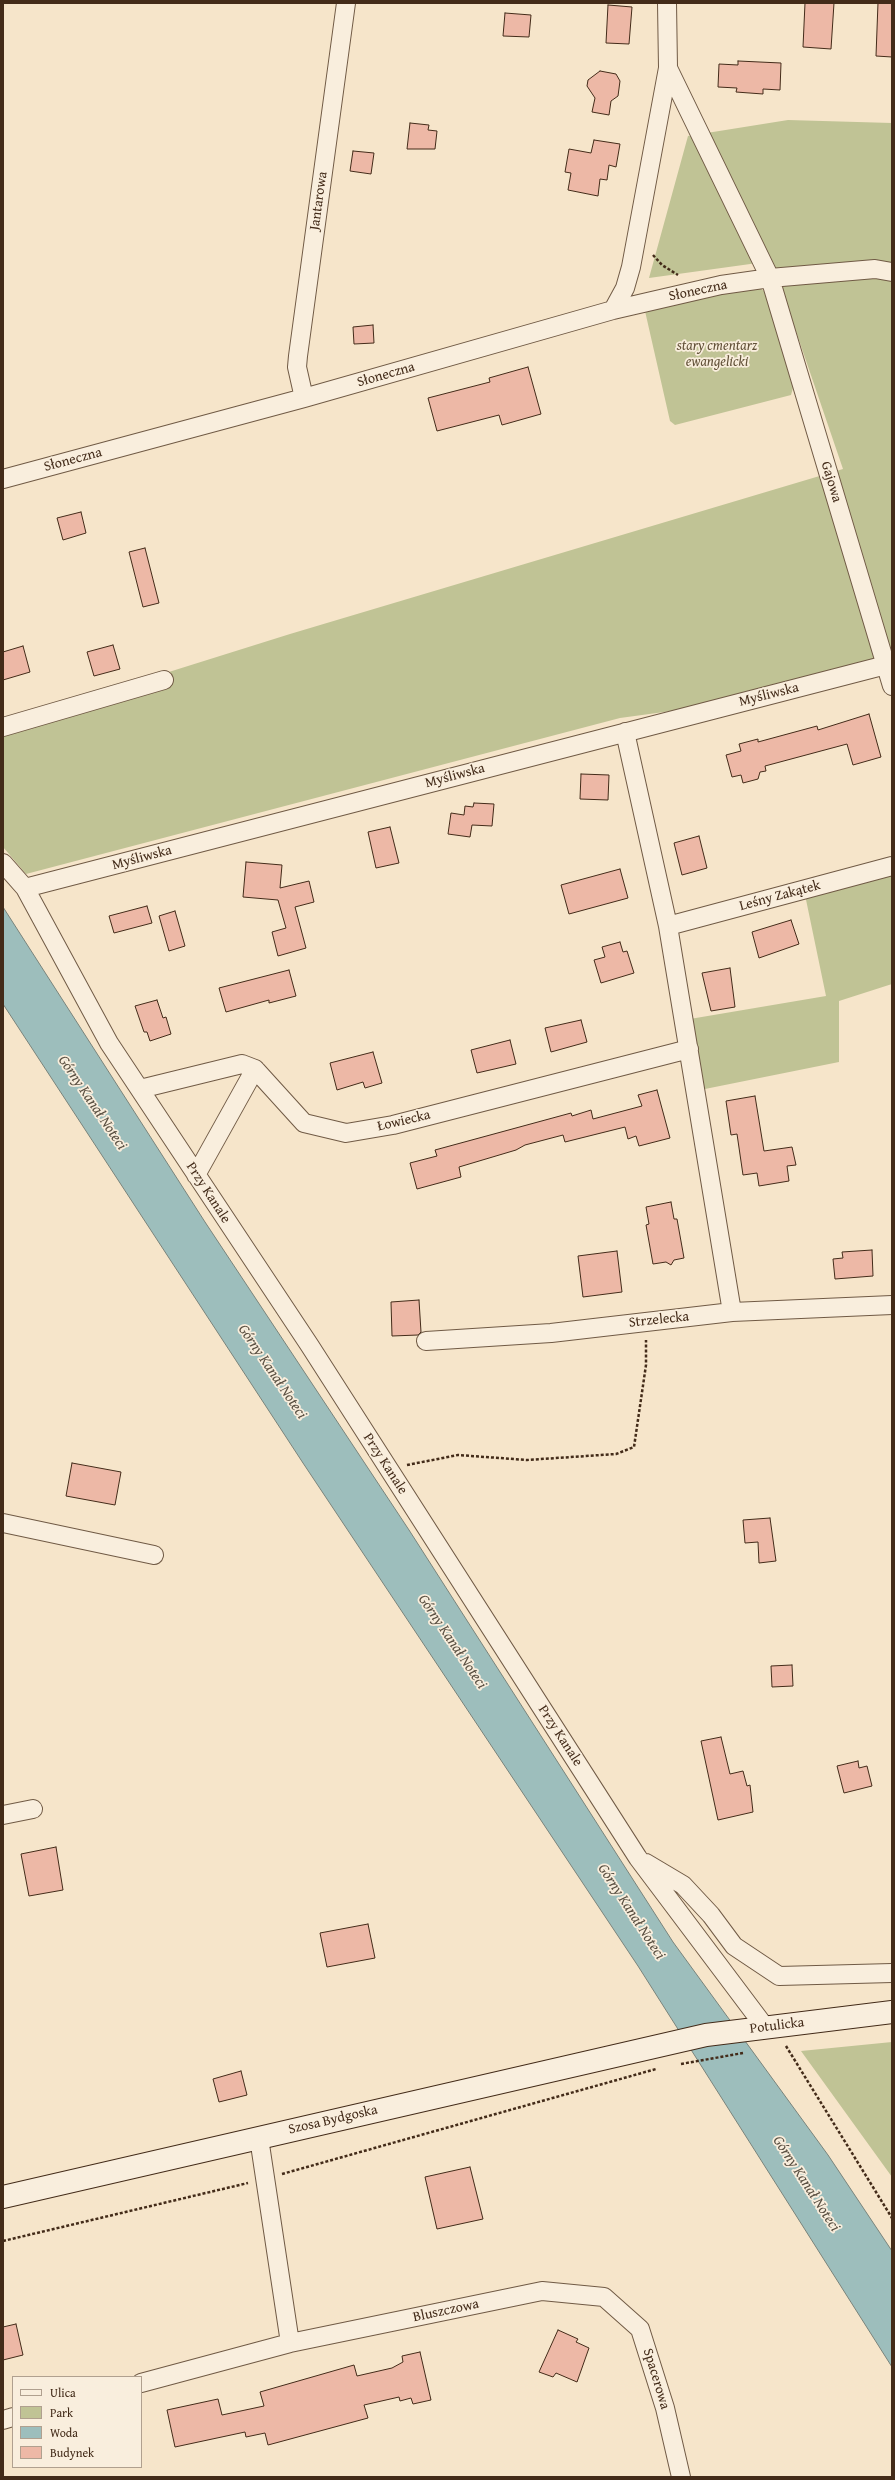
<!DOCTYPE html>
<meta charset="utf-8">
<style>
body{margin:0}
#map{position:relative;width:895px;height:2480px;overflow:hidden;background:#f6e5ca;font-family:"Gentium Book Plus",serif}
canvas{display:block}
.frame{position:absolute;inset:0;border:4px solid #432b19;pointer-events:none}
.legend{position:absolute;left:12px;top:2376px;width:130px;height:92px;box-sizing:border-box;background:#f9eedd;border:1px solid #b0a08f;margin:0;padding:5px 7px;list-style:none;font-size:12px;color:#432b19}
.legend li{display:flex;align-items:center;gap:8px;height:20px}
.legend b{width:20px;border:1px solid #b0a08f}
</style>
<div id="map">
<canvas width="895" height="2480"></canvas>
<div class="frame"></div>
<ul class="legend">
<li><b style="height:5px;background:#f9eedd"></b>Ulica</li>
<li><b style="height:11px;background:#c0c395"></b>Park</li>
<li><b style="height:11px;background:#9dbebc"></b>Woda</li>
<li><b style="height:11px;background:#edb8a6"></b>Budynek</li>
</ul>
</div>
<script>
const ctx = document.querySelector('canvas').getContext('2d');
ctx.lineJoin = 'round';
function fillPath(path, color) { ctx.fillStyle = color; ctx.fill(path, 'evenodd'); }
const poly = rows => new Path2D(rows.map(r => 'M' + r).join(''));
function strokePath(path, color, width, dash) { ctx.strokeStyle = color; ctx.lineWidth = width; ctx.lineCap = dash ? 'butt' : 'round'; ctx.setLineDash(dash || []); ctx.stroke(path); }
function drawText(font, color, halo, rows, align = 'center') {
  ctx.font = font + ' "Gentium Book Plus",serif'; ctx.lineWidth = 3.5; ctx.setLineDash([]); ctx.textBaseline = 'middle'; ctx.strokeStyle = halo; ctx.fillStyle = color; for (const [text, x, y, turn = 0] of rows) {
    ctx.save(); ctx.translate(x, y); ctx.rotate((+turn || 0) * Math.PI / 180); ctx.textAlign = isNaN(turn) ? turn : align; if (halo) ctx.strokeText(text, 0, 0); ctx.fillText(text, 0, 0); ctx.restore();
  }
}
const green = poly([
 [788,120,892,123,892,663,745,701,620,718,26,874,3,847,3,724,290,634,843,469,772,261,649,278,688,136],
 [752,287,759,287,765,292,793,388,791,395,675,425,670,421,645,311],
 [892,866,892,984,839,1001,839,1062,700,1090,684,1020,826,996,804,890],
 [892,2042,892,2177,801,2051]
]);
const water = poly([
 [3,907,205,1222,409,1530,673,1942,828,2155,892,2251,892,2367,638,1966,303,1463,3,1004,3,907]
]);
const building = poly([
 [805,3,834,3,831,49,803,47,805,3],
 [878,3,892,3,892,57,876,56,878,3],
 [608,5,632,7,629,44,606,43,608,5],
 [505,13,531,15,529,37,503,36,505,13],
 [738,61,781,63,780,90,763,89,763,94,736,92,737,88,718,87,719,64,738,65,738,61],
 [600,71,616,74,620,81,618,96,611,101,609,115,592,112,595,98,587,86,588,80,600,71],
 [410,123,429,125,428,130,437,131,435,149,407,149,410,123],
 [594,140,620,144,616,167,609,165,607,180,600,179,598,196,568,190,571,173,565,172,569,149,591,153,594,140],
 [353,151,374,153,371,174,350,171,353,151],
 [373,325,374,343,354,344,353,327,373,325],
 [528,367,541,414,502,425,499,415,437,431,428,398,490,382,489,378,528,367],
 [81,512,86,533,63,540,57,518,81,512],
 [145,548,159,603,143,607,129,552,145,548],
 [113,645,120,669,94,676,87,652,113,645],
 [23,646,30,672,3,680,3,652,23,646],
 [869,714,881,757,853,765,847,744,765,766,766,771,760,772,758,779,743,783,741,775,732,777,726,755,741,751,739,744,758,739,758,742,817,726,818,730,869,714],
 [581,774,609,775,608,800,580,799,581,774],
 [474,803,494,804,492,826,472,825,470,837,448,834,451,813,464,815,465,806,473,807,474,803],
 [390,827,399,863,376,868,368,832,390,827],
 [699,836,707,868,682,875,674,843,699,836],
 [246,862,282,865,280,888,309,881,314,902,295,907,306,948,278,956,272,932,286,928,278,900,243,897,246,862],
 [620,869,628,898,569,914,561,885,620,869],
 [147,906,152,923,114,933,109,916,147,906],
 [175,911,185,946,169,951,159,916,175,911],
 [791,920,799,944,759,958,752,932,791,920],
 [620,942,623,952,627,951,634,973,601,983,594,960,605,957,602,947,620,942],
 [730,968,735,1007,711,1011,702,973,730,968],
 [289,970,296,996,269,1003,269,1000,226,1012,219,988,289,970],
 [157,1000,163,1018,166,1017,171,1034,150,1041,147,1032,144,1032,135,1006,157,1000],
 [581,1020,587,1042,551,1052,545,1028,581,1020],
 [510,1040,516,1064,477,1073,471,1050,510,1040],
 [373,1052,382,1083,365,1088,363,1082,337,1090,330,1063,373,1052],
 [657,1090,670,1138,639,1146,636,1136,628,1139,625,1127,565,1142,563,1135,525,1145,516,1150,459,1167,461,1177,417,1189,410,1163,437,1156,435,1150,571,1113,572,1116,591,1110,593,1119,642,1106,638,1095,657,1090],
 [755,1096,764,1151,792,1147,796,1165,787,1166,789,1181,759,1186,757,1173,743,1175,737,1134,731,1135,726,1101,755,1096],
 [671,1202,674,1219,677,1219,684,1258,674,1260,671,1265,666,1262,653,1264,646,1225,649,1224,646,1207,671,1202],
 [872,1250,873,1276,835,1279,833,1259,843,1258,842,1252,872,1250],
 [617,1251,622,1292,583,1297,578,1256,617,1251],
 [419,1300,421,1332,418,1335,392,1336,391,1302,419,1300],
 [72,1463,121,1472,115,1505,66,1496,72,1463],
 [770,1518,776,1561,759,1563,758,1542,745,1543,743,1520,770,1518],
 [792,1665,793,1686,772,1687,771,1666,792,1665],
 [721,1737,730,1774,743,1771,747,1786,750,1785,753,1812,718,1820,701,1741,721,1737],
 [858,1761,859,1768,867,1766,872,1786,844,1793,837,1766,858,1761],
 [56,1847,63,1890,29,1896,21,1854,56,1847],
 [368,1924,375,1958,327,1967,320,1933,368,1924],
 [241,2071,247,2095,219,2102,213,2079,241,2071],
 [470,2167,483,2219,437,2229,425,2177,470,2167],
 [16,2324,23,2355,3,2360,3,2327,16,2324],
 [558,2330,578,2339,576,2342,589,2348,577,2382,556,2373,553,2377,539,2372,558,2330],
 [420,2352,431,2400,413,2404,411,2398,400,2401,399,2397,364,2405,368,2418,268,2445,265,2433,246,2437,245,2432,175,2447,167,2410,218,2399,222,2415,264,2406,260,2392,354,2365,357,2376,392,2368,403,2362,402,2356,420,2352]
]);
const path = poly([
 [653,255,662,265,678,275],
 [407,1465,458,1455,527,1460,616,1454,634,1447,646,1365,646,1340],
 [786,2046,892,2218],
 [681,2064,743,2053],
 [282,2174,656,2069],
 [3,2241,248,2183]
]);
const street = poly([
 [667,3,668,68,770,278,892,686],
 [613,310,625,288,631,267,668,68],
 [304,398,297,367,298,356,346,3],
 [3,479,304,398,613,310,721,285,770,278,875,269,892,272],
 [3,727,164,680],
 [625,732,668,926,732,1312],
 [3,863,25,888,109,1043,310,1346,638,1858,765,2027],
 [25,888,886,665],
 [668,926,892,866],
 [140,1089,242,1064,255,1069,304,1123,346,1133,393,1125,689,1049],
 [196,1175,255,1069],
 [426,1341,551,1333,732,1312,892,1305],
 [3,1523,154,1555],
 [3,1815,33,1809],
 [646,1863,683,1885,711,1915,734,1946,779,1976,892,1973],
 [259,2138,290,2343],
 [141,2383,290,2343,542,2291,604,2297,640,2329,665,2408,681,2477],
 [3,2420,13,2417]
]);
const secondary = poly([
 [3,2197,706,2035,892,2012]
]);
const streetNames = [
 ["Jantarowa",319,201,-82],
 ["Słoneczna",698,291,-12],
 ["Słoneczna",386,375,-16],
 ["Słoneczna",73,460,-15],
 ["Gajowa",831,482,73],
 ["Myśliwska",769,695,-14],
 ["Myśliwska",455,776,-15],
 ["Myśliwska",142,858,-15],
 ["Leśny Zakątek",780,896,-15],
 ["Łowiecka",404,1121,-13],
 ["Przy Kanale",208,1193,57],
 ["Strzelecka",659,1320,-6],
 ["Przy Kanale",385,1464,57],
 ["Przy Kanale",560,1736,57],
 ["Potulicka",777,2026,-7],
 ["Szosa Bydgoska",333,2120,-13],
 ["Bluszczowa",446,2311,-12],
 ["Spacerowa",656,2379,73]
];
const parkNames = [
 ["stary cmentarz",717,346],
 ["ewangelicki",717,362]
];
const waterNames = [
 ["Górny Kanał Noteci",92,1103,56],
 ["Górny Kanał Noteci",272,1372,56],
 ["Górny Kanał Noteci",452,1642,56],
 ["Górny Kanał Noteci",631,1912,57],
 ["Górny Kanał Noteci",806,2184,57]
];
fillPath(green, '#c0c395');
fillPath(water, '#9dbebc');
strokePath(water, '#79837b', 1);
fillPath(building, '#edb8a6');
strokePath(building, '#432b19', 1);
strokePath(street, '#705a45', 20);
strokePath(secondary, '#432b19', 24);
strokePath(path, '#432b19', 2.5, [3, 2]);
strokePath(street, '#f9eedd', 18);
strokePath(secondary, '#f9eedd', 22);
drawText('14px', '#432b19', '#f9eedd', streetNames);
drawText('italic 14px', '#625138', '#f9eedd', parkNames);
drawText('italic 15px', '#5a5042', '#f9eedd', waterNames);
</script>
